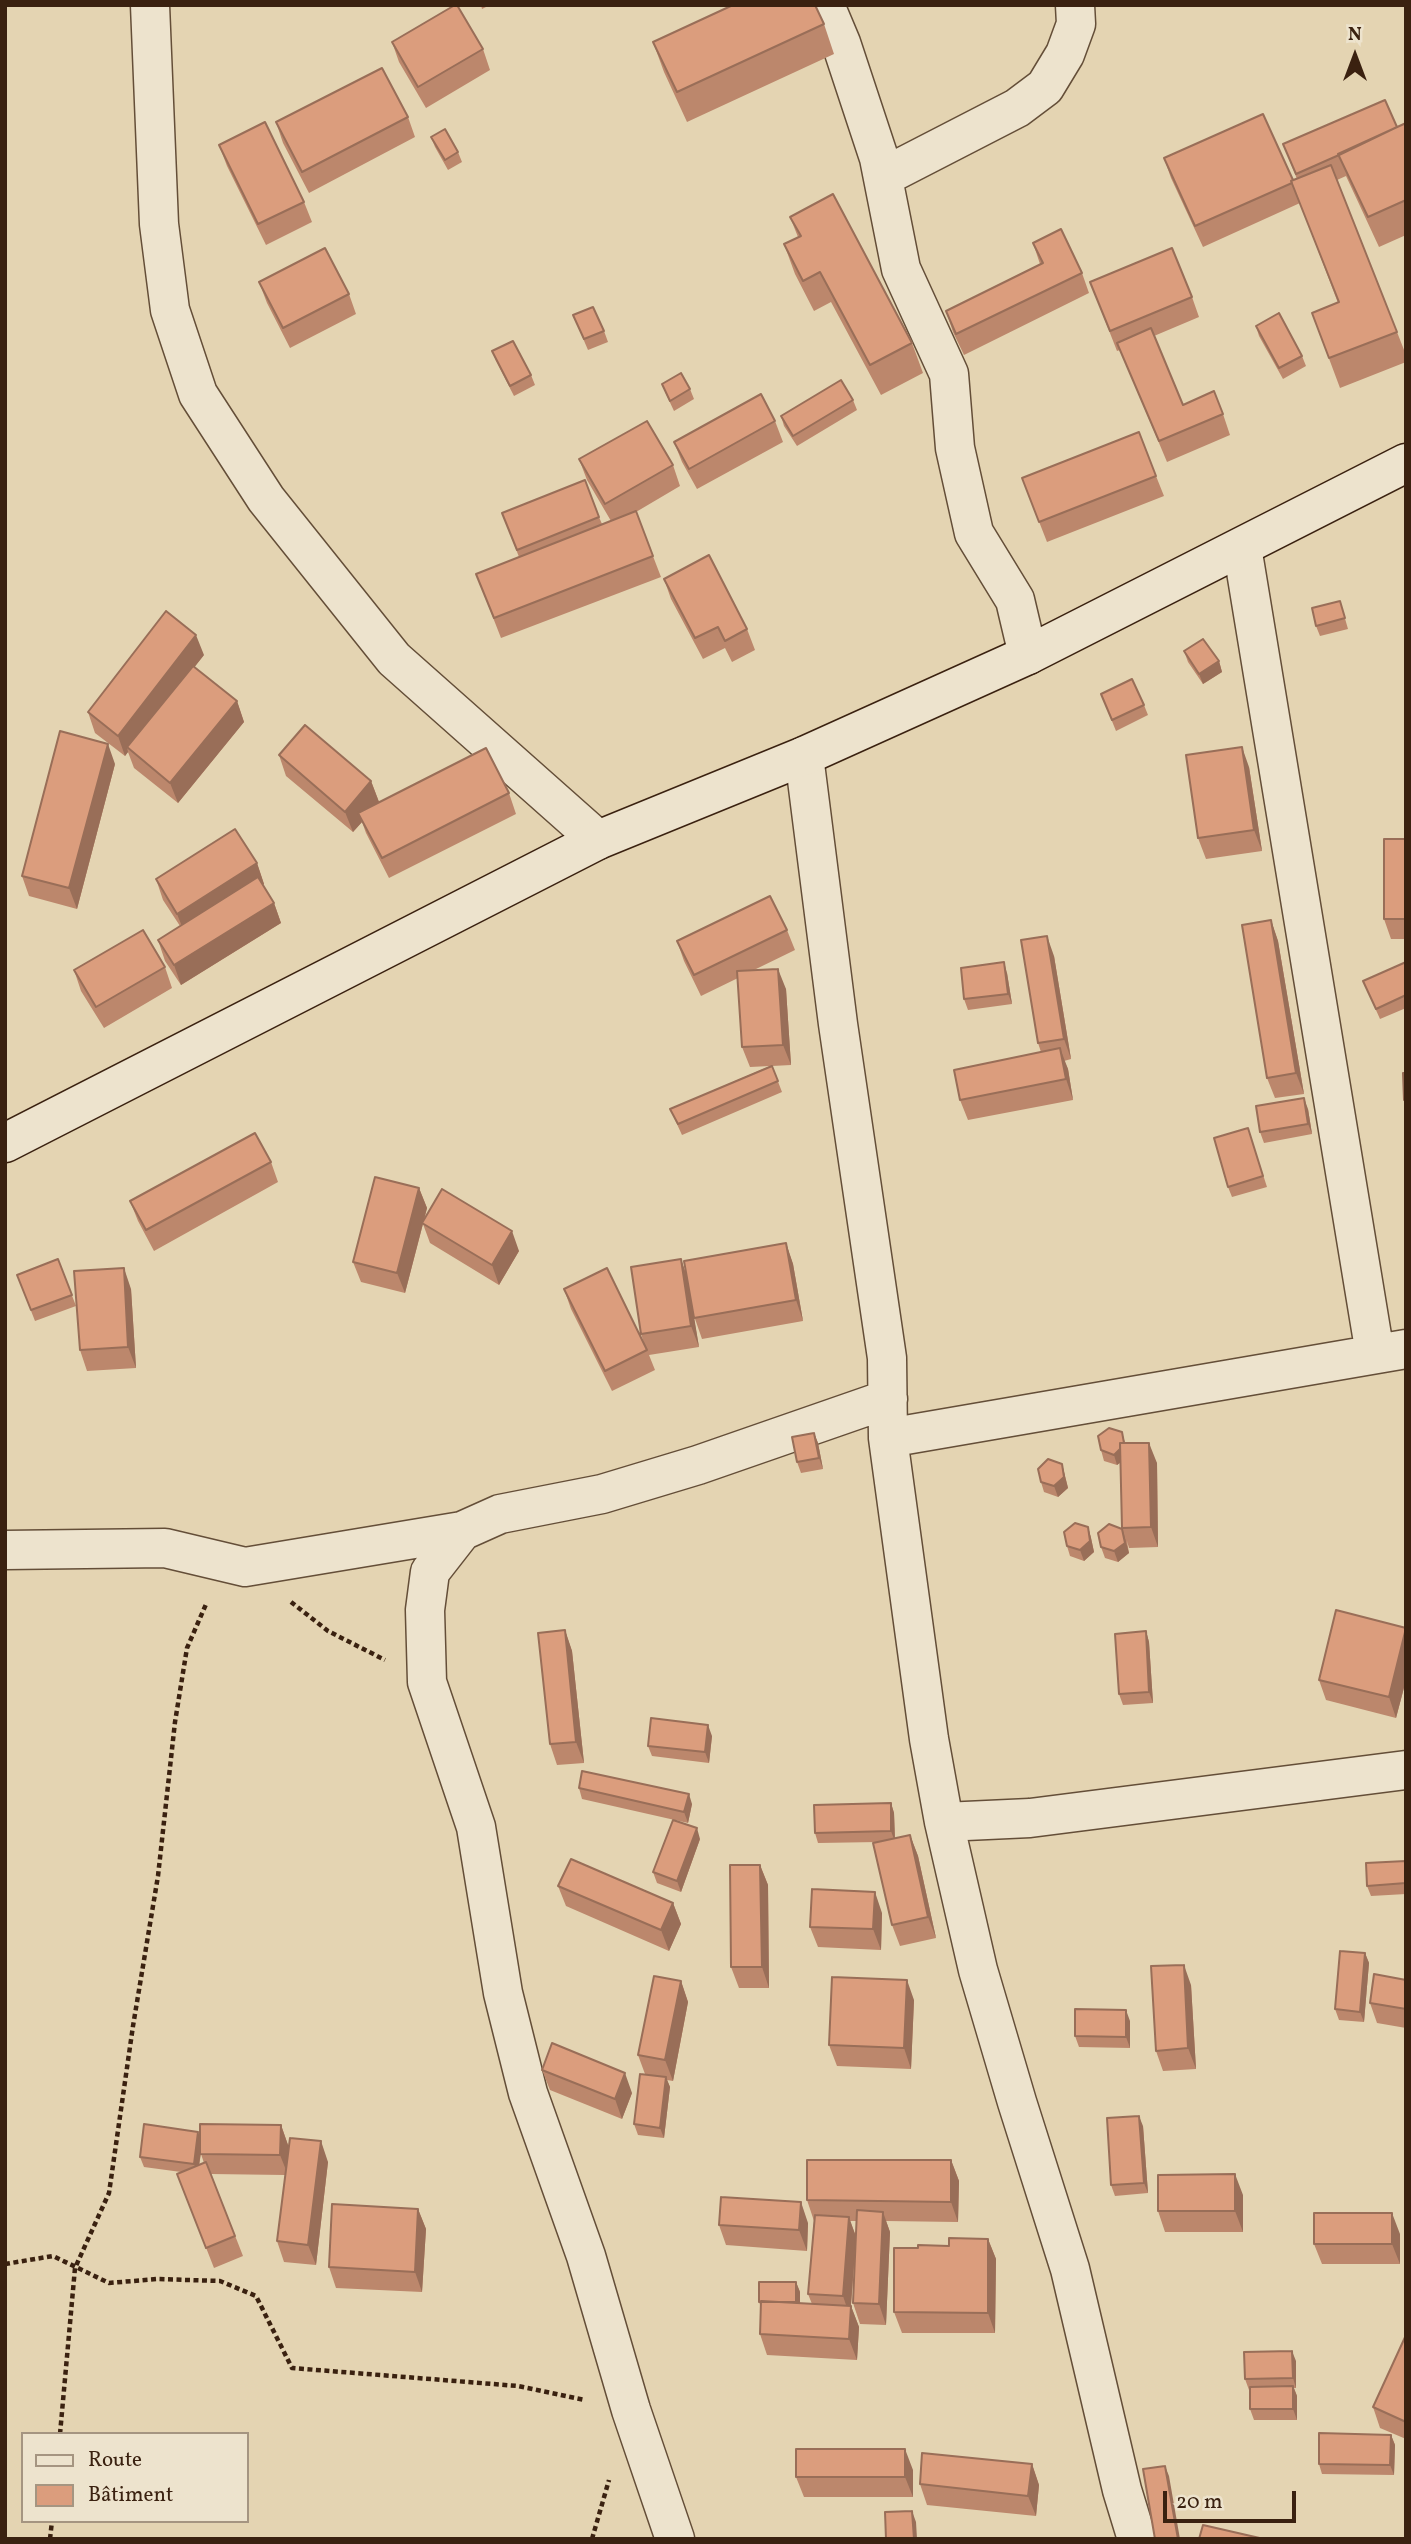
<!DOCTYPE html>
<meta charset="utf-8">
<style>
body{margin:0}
#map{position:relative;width:1411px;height:2544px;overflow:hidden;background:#e4d4b2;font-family:Vollkorn,serif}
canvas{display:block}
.frame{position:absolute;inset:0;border:7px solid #3a2110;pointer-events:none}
.legend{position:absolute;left:21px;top:2432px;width:228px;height:91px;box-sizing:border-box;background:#ede3cd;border:2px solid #a59581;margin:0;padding:9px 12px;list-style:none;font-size:21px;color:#3a2110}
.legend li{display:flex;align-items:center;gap:14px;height:35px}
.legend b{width:35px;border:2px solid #a59581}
.north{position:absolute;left:1320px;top:21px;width:70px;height:70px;-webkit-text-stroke:5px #ede3cd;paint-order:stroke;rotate:0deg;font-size:19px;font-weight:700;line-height:28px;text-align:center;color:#3a2110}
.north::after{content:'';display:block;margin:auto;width:24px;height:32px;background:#3a2110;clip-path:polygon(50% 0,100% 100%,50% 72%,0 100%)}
.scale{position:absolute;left:1163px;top:2491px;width:133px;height:32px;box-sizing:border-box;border:4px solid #3a2110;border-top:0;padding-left:9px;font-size:21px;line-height:24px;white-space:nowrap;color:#3a2110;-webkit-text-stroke:5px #ede3cd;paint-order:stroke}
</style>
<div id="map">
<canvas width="1411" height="2544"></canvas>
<div class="frame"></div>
<ul class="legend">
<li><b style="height:9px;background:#ede3cd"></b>Route</li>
<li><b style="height:19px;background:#db9d7d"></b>Bâtiment</li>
</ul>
<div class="north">N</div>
<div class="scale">20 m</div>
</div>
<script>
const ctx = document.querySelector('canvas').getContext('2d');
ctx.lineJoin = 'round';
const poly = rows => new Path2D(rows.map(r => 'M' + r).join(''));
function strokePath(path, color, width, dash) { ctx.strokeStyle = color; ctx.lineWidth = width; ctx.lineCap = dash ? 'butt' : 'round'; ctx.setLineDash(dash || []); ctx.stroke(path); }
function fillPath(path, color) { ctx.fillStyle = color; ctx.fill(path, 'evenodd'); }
const path = poly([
 [291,1602,328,1631,385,1660],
 [5,2264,53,2256,109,2283,157,2279,220,2281,256,2296,292,2368,518,2386,585,2400],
 [60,2434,75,2268,109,2193,133,2026,158,1876,175,1722,187,1648,207,1602],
 [50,2539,52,2521],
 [592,2539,609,2480]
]);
const street = poly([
 [150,5,159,224,170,310,198,394,266,499,394,659,598,840],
 [825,5,841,43,879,158,901,269,949,374,955,448,974,533,1015,600,1028,655],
 [883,177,1017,108,1045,87,1065,54,1076,24,1075,5],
 [1242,547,1375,1354],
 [804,756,838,1024,887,1358,888,1438,929,1739,944,1822,978,1970,1017,2102,1070,2269,1122,2490,1137,2539],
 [888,1438,1406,1349],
 [462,1531,430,1572,425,1610,427,1682,476,1827,503,1993,528,2093,586,2256,631,2410,675,2539],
 [5,1550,165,1548,245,1567,462,1531,500,1514,602,1494,698,1465,888,1399],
 [944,1822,1030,1818,1406,1770]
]);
const secondary = poly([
 [5,1143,598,840,804,756,1028,655,1406,463]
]);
const wall = poly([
 [481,5,490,5,482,9],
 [824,24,834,54,687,122,664,72,653,42],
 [392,42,483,49,490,70,426,108,399,62],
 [408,117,415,137,309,193,283,143,276,122],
 [1406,123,1406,235,1379,247,1346,176,1337,180,1397,332,1406,355,1406,362,1340,388,1312,313,1338,303,1300,203,1203,247,1171,178,1164,158,1293,180,1297,179,1283,144,1397,127],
 [431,137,458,152,462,162,448,170,435,147],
 [219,145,304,202,312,222,266,245,227,166],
 [790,217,912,343,923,373,881,395,831,302,814,311,795,274,784,244,798,237],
 [1033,243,1082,273,1089,293,964,355,953,332,946,311,1040,264],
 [259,282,349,294,356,314,290,348,267,303],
 [1090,282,1192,297,1199,317,1154,336,1183,405,1223,414,1230,435,1167,462,1120,350,1117,351],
 [573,315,604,331,608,342,588,350],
 [1256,326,1302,356,1306,366,1283,379,1259,336],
 [492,351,531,375,535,385,514,396,496,361],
 [662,384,690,389,694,399,674,411,666,394],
 [853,400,857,410,797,446,784,426,781,416],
 [775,421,783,442,697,489,682,462,674,442],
 [579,459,673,465,680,486,636,512,661,577,501,638,476,574,519,557,502,513,599,517,602,524,611,521,587,480],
 [1156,476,1164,496,1047,542,1022,478],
 [664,579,747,629,755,650,732,662,725,648,703,659,671,599],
 [1340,601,1348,629,1320,636,1316,626],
 [1184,651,1219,661,1222,672,1203,684,1188,662],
 [204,655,194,667,237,701,244,722,178,803,134,768,128,752,125,756,95,733,88,712],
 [1101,694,1144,705,1148,715,1116,731],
 [279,755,371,781,379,802,378,803,509,793,516,814,389,878,366,833,362,822,353,832,286,776],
 [115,764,77,909,29,896,22,876],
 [1249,767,1262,851,1206,859,1198,838],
 [1406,839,1406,939,1391,939,1384,919],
 [257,863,264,884,263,885,274,903,281,923,181,985,165,961,158,940,180,926,163,900,156,879],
 [1271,920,1278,941,1304,1094,1275,1098,1267,1078],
 [787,930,795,950,754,970,786,989,791,1065,772,1066,782,1092,682,1135,670,1109,770,1066,750,1067,742,1047,738,978,701,996,684,961,677,941],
 [1054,956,1071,1059,1064,1061,1068,1069,1073,1100,968,1120,960,1100,1041,1052,1038,1043],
 [1406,962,1406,1008,1380,1019,1363,981],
 [165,967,172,988,104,1028,81,991,74,970],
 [1007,973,1012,1004,968,1010,964,999],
 [1308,1109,1312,1134,1264,1143,1260,1132],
 [1248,1128,1267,1187,1232,1197,1228,1187],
 [271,1162,278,1182,154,1251,138,1221,130,1201],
 [419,1188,427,1208,424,1220,519,1251,499,1285,430,1243,423,1224,405,1293,361,1282,353,1262],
 [786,1243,793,1264,803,1321,702,1339,693,1313,699,1347,649,1355,655,1370,612,1391,571,1309,564,1289,644,1343,641,1334,681,1259,687,1277],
 [58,1259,76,1306,35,1321,17,1275],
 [131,1289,136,1368,87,1371,80,1350],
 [814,1433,818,1443,823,1469,801,1473,797,1462],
 [1126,1443,1157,1463,1158,1547,1129,1548,1127,1541,1129,1553,1118,1562,1105,1558,1101,1547,1122,1528,1120,1463,1117,1465,1104,1461,1101,1450],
 [1062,1464,1068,1488,1058,1497,1044,1492,1041,1482],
 [1088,1527,1091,1538,1094,1552,1084,1561,1070,1556,1067,1546],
 [1406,1628,1406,1680,1396,1718,1326,1700,1319,1680],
 [565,1630,572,1651,584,1763,557,1765,550,1744],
 [1146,1631,1149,1642,1153,1703,1123,1705,1119,1694],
 [712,1736,709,1763,652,1756,648,1746],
 [579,1788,692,1804,688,1823,582,1799],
 [891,1803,894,1813,895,1838,910,1835,918,1856,936,1938,900,1946,892,1925,878,1842,818,1843,815,1833],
 [700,1839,681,1892,657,1883,653,1872],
 [1406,1861,1406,1894,1371,1896,1367,1886],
 [760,1865,768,1885,769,1988,739,1988,731,1967],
 [558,1886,673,1903,681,1924,669,1951,566,1906],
 [882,1913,881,1950,818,1947,810,1927],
 [1365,1953,1369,1963,1364,2022,1339,2020,1335,2009],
 [1406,1980,1406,2028,1377,2023,1370,2003],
 [681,1981,688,2002,673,2081,667,2080,670,2087,664,2138,638,2135,634,2124,645,2074,638,2055],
 [1191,1985,1196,2069,1163,2071,1156,2051],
 [914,2000,911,2069,837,2066,829,2045],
 [1130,2021,1130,2048,1079,2047,1075,2036],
 [542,2070,632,2093,622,2119,550,2090],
 [281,2125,288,2145,328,2162,316,2265,284,2262,277,2241,285,2175,211,2174,243,2256,214,2268,185,2194,181,2172,144,2167,140,2157,200,2138],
 [201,2154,204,2163,199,2165],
 [1143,2126,1148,2193,1115,2196,1111,2185],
 [951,2160,959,2181,958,2222,886,2221,890,2232,886,2325,860,2324,853,2303,855,2254,851,2306,859,2327,857,2360,767,2355,760,2334,761,2307,759,2302,796,2282,800,2292,800,2303,812,2304,808,2294,814,2221,807,2200],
 [850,2221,856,2221,856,2236],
 [1243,2195,1243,2232,1165,2232,1158,2211],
 [418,2209,426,2229,422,2292,336,2288,329,2267],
 [808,2223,807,2251,726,2245,719,2225],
 [1400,2234,1400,2264,1322,2264,1314,2244],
 [988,2239,996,2259,995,2333,902,2333,894,2312,918,2248,949,2246],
 [1406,2335,1406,2439,1380,2428,1373,2407],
 [1296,2361,1296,2388,1294,2388,1297,2396,1297,2420,1254,2420,1250,2409,1250,2390,1249,2390,1245,2379],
 [1391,2435,1395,2445,1394,2475,1322,2474,1319,2464],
 [1032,2464,1039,2485,1036,2516,927,2505,920,2484],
 [913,2470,913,2497,804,2497,796,2477]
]);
const shadedWall = poly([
 [196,635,204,655,130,750,127,747,128,752,125,756,118,736],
 [1219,661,1222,672,1203,684,1199,674],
 [237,701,244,722,178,803,170,783],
 [108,744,115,764,77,909,69,888],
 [1242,747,1249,767,1262,851,1254,830],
 [371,781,379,802,363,821,358,813,362,822,353,832,345,812],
 [257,863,264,884,185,934,177,914],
 [274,903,281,923,181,985,174,965],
 [1271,920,1278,941,1304,1094,1296,1073],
 [1047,936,1054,956,1071,1059,1064,1039],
 [1004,962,1007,973,1012,1004,1008,994],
 [778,969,786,989,791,1065,783,1045],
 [1060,1048,1068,1069,1073,1100,1066,1079],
 [1304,1098,1308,1109,1312,1134,1308,1124],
 [419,1188,427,1208,405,1293,397,1273],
 [512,1231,519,1251,499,1285,492,1265],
 [786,1243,793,1264,803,1321,796,1300],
 [681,1259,688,1280,699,1347,691,1326],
 [124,1268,131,1289,136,1368,128,1347],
 [1122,1432,1125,1443,1128,1456,1117,1465,1114,1455],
 [814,1433,818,1443,823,1469,819,1458],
 [1149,1443,1157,1463,1158,1547,1151,1527],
 [1062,1464,1068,1488,1058,1497,1054,1486],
 [1088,1527,1091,1538,1094,1552,1084,1561,1080,1550],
 [1123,1531,1129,1553,1118,1562,1114,1551],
 [565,1630,572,1651,584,1763,576,1742],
 [1406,1630,1406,1680,1396,1718,1389,1697],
 [1146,1631,1149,1642,1153,1703,1149,1692],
 [708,1725,712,1736,709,1763,705,1752],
 [689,1794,692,1804,688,1823,684,1812],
 [891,1803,894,1813,895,1842,891,1831],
 [697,1828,700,1839,681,1892,677,1881],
 [910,1835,918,1856,936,1938,928,1917],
 [760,1865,768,1885,769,1988,762,1967],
 [875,1892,882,1913,881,1950,873,1929],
 [673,1903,681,1924,669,1951,661,1930],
 [1365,1953,1369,1963,1364,2022,1360,2012],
 [1184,1965,1191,1985,1196,2069,1188,2048],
 [907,1980,914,2000,911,2069,904,2048],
 [681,1981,688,2002,673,2081,665,2060],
 [1126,2010,1130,2021,1130,2048,1126,2037],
 [625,2073,632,2093,622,2119,615,2099],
 [666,2077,670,2087,664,2138,660,2128],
 [1139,2116,1143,2126,1148,2193,1144,2183],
 [281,2125,288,2145,288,2175,280,2155],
 [198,2132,202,2142,198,2174,194,2164],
 [321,2141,328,2162,316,2265,308,2245],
 [951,2160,959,2181,958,2222,951,2202],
 [1235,2174,1243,2195,1243,2232,1235,2211],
 [801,2202,808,2223,807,2251,799,2230],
 [418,2209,426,2229,422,2292,415,2272],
 [883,2212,890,2232,886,2325,879,2304],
 [1392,2213,1400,2234,1400,2264,1392,2244],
 [849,2217,856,2237,850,2317,843,2296],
 [988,2239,996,2259,995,2333,988,2313],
 [796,2282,800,2292,800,2312,796,2302],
 [851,2306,859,2327,857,2360,849,2339],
 [1292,2351,1296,2361,1296,2388,1293,2378],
 [1293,2386,1297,2396,1297,2420,1293,2409],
 [1391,2435,1395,2445,1394,2475,1390,2465],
 [905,2449,913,2470,913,2497,905,2477],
 [1032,2464,1039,2485,1036,2516,1028,2496],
 [1165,2466,1169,2476,1180,2539,1178,2539],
 [912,2511,916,2522,917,2539,914,2539]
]);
const building = poly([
 [455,5,457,5,483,49,418,87,392,42,455,5],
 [733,5,815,5,824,24,677,92,653,42,733,5],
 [382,68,408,117,302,172,276,122,382,68],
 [1385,100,1397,127,1339,155,1296,174,1283,144,1385,100],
 [1263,114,1293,180,1291,181,1292,183,1195,226,1164,158,1263,114],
 [265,122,304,202,258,224,219,145,265,122],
 [1406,123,1406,200,1368,217,1338,154,1406,123],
 [445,129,458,152,445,160,431,137,445,129],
 [1331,165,1397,332,1329,358,1312,313,1339,302,1291,181,1331,165],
 [833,194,912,343,870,365,820,272,803,281,784,244,801,236,790,217,833,194],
 [1061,229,1082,273,956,334,946,311,1043,263,1033,243,1061,229],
 [325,248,349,294,283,328,259,282,325,248],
 [1172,248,1192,297,1110,331,1090,282,1172,248],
 [593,307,604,331,584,339,573,315,593,307],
 [1279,313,1302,356,1279,368,1256,326,1279,313],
 [1151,328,1183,405,1214,391,1223,414,1159,441,1117,343,1151,328],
 [513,341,531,375,510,386,492,351,513,341],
 [681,373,690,389,670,401,662,384,681,373],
 [841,380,853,400,793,436,781,416,841,380],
 [761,394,775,421,689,469,674,442,761,394],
 [647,421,673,465,605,504,579,459,647,421],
 [1139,432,1156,476,1039,522,1022,478,1139,432],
 [585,480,599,517,517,550,502,513,585,480],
 [636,511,653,556,494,618,476,574,636,511],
 [709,555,747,629,725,641,718,627,695,638,664,579,709,555],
 [1340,601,1345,618,1316,626,1312,608,1340,601],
 [166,611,196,635,118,736,88,712,166,611],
 [1203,639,1219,661,1199,674,1184,651,1203,639],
 [193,666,237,701,170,783,127,747,193,666],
 [1132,679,1144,705,1112,720,1101,694,1132,679],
 [305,725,371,781,345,812,279,755,305,725],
 [60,731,108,744,69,888,22,876,60,731],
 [1242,747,1254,830,1198,838,1186,755,1242,747],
 [486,748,509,793,382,858,358,813,486,748],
 [235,829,257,863,177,914,156,879,235,829],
 [1384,839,1406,839,1406,919,1384,919,1384,839],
 [258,877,274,903,174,965,158,940,258,877],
 [770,896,787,930,694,975,677,941,770,896],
 [1271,920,1296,1073,1267,1078,1242,925,1271,920],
 [143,930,165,967,96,1007,74,970,143,930],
 [1047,936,1064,1039,1038,1043,1021,940,1047,936],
 [1004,962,1008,994,964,999,961,968,1004,962],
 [1406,962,1406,995,1376,1009,1363,981,1406,962],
 [778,969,783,1045,742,1047,737,971,778,969],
 [1060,1048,1066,1079,960,1100,954,1070,1060,1048],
 [772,1066,778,1081,678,1124,670,1109,772,1066],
 [1403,1073,1406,1073,1406,1100,1404,1100,1403,1073],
 [1304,1098,1308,1124,1260,1132,1256,1106,1304,1098],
 [1248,1128,1263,1176,1228,1187,1214,1138,1248,1128],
 [255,1133,271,1162,146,1230,130,1201,255,1133],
 [375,1177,419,1188,397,1273,353,1262,375,1177],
 [442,1189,512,1231,492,1265,422,1223,442,1189],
 [786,1243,796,1300,694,1318,684,1261,786,1243],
 [58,1259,72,1295,31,1310,17,1275,58,1259],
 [681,1259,691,1326,641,1334,631,1267,681,1259],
 [124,1268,128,1347,80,1350,74,1271,124,1268],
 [607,1268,647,1350,605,1371,564,1289,607,1268],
 [1109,1428,1122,1432,1124,1443,1120,1443,1120,1449,1114,1455,1101,1450,1098,1436,1109,1428],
 [814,1433,819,1458,797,1462,792,1437,814,1433],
 [1120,1443,1149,1443,1151,1527,1122,1528,1120,1443],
 [1048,1459,1062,1464,1064,1477,1054,1486,1041,1482,1038,1469,1048,1459],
 [1075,1523,1088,1527,1090,1541,1080,1550,1067,1546,1064,1532,1075,1523],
 [1109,1524,1122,1529,1125,1543,1114,1551,1101,1547,1098,1533,1109,1524],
 [1336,1610,1406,1628,1389,1697,1319,1680,1336,1610],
 [565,1630,576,1742,550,1744,538,1633,565,1630],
 [1146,1631,1149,1692,1119,1694,1115,1634,1146,1631],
 [651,1718,708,1725,705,1752,648,1746,651,1718],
 [582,1771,689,1794,684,1812,579,1788,582,1771],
 [891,1803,891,1831,815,1833,814,1805,891,1803],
 [673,1820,697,1828,677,1881,653,1872,673,1820],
 [910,1835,928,1917,892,1925,873,1843,910,1835],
 [571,1859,673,1903,661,1930,558,1886,571,1859],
 [1406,1861,1406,1883,1367,1886,1366,1863,1406,1861],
 [730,1865,760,1865,762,1967,731,1967,730,1865],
 [812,1889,875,1892,873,1929,810,1927,812,1889],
 [1340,1951,1365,1953,1360,2012,1335,2009,1340,1951],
 [1184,1965,1188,2048,1156,2051,1151,1966,1184,1965],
 [1374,1974,1406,1980,1406,2009,1370,2003,1374,1974],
 [654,1976,681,1981,665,2060,638,2055,654,1976],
 [832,1977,907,1980,904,2048,829,2045,832,1977],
 [1075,2009,1126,2010,1126,2037,1075,2036,1075,2009],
 [552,2043,625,2073,615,2099,542,2070,552,2043],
 [640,2074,666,2077,660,2128,634,2124,640,2074],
 [1139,2116,1144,2183,1111,2185,1107,2118,1139,2116],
 [144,2124,198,2132,194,2164,140,2157,144,2124],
 [200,2124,281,2125,280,2155,200,2154,200,2124],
 [290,2138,321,2141,308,2245,277,2241,290,2138],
 [807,2160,951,2160,951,2202,807,2200,807,2160],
 [206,2162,235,2236,206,2248,177,2174,206,2162],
 [1235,2174,1235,2211,1158,2211,1158,2175,1235,2174],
 [721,2197,801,2202,799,2230,719,2225,721,2197],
 [332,2204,418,2209,415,2272,329,2267,332,2204],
 [857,2210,883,2212,879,2304,853,2303,857,2210],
 [1314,2213,1392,2213,1392,2244,1314,2244,1314,2213],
 [815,2215,849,2217,843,2296,808,2294,815,2215],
 [949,2238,988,2239,988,2313,894,2312,894,2248,918,2248,918,2245,949,2246,949,2238],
 [759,2282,796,2282,796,2302,759,2302,759,2282],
 [761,2301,851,2306,849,2339,760,2334,761,2301],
 [1406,2335,1406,2422,1373,2407,1406,2335],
 [1292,2351,1293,2378,1245,2379,1244,2352,1292,2351],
 [1293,2386,1293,2409,1250,2409,1250,2387,1293,2386],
 [1319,2433,1391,2435,1390,2465,1319,2464,1319,2433],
 [796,2449,905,2449,905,2477,796,2477,796,2449],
 [922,2453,1032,2464,1028,2496,920,2484,922,2453],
 [1165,2466,1178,2539,1155,2539,1143,2469,1165,2466],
 [912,2511,914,2539,886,2539,885,2512,912,2511],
 [1203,2525,1264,2539,1199,2539,1203,2525]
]);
strokePath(street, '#644e38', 41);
strokePath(secondary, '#3a2110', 41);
strokePath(path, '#3a2110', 4.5, [5, 3.5]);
strokePath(street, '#ede3cd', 38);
strokePath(secondary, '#ede3cd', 38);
fillPath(wall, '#bc876c');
fillPath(shadedWall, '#996e58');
fillPath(building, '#db9d7d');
strokePath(building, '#996e58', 2);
</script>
